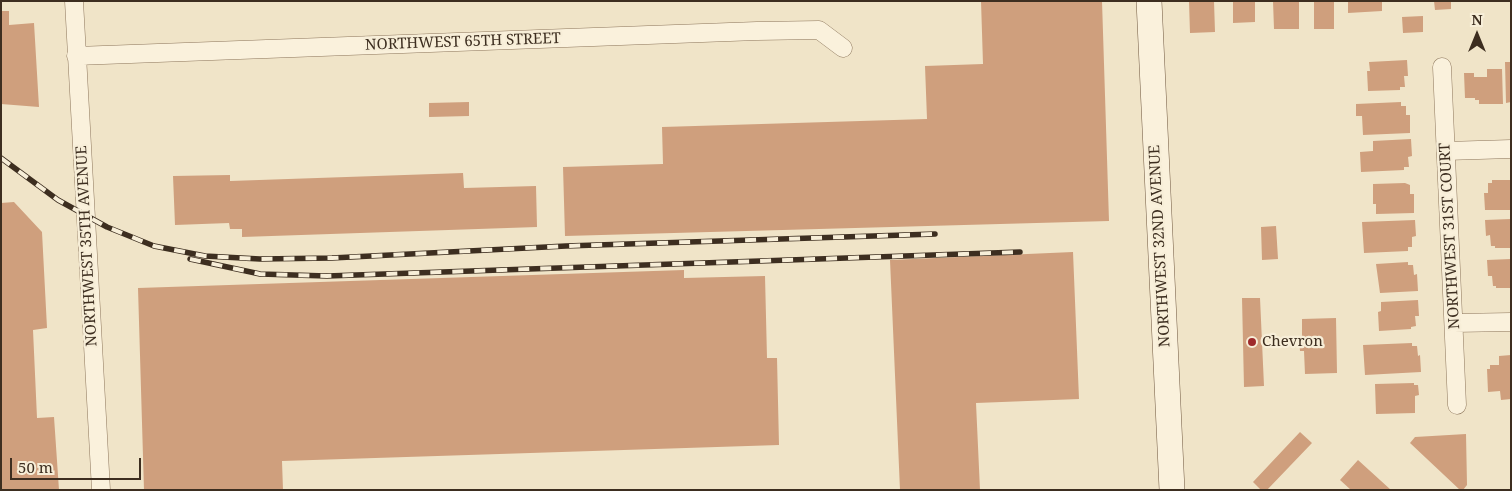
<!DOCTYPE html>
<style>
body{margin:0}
#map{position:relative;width:1512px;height:491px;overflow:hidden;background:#f0e4c8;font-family:"Noto Serif",serif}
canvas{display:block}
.frame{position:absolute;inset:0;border:2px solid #3d2e20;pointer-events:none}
.north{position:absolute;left:1452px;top:10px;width:50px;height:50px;-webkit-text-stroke:4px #f7eed8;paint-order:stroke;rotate:0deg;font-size:14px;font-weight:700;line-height:20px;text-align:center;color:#3d2e20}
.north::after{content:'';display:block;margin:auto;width:18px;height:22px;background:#3d2e20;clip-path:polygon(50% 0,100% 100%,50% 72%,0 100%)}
.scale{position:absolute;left:10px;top:458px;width:131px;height:22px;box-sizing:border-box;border:2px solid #3d2e20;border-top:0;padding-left:6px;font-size:15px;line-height:18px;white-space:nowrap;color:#3d2e20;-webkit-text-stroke:4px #f7eed8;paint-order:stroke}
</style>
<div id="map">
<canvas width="1512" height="491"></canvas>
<div class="frame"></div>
<div class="north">N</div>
<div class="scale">50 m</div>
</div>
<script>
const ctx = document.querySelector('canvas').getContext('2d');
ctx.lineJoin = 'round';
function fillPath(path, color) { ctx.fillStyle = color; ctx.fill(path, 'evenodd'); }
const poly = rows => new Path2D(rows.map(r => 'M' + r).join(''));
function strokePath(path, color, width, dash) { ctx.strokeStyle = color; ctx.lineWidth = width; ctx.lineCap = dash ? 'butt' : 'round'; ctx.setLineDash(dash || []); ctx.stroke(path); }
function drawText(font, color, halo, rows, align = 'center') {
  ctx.font = font + ' "Noto Serif",serif'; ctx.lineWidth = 4.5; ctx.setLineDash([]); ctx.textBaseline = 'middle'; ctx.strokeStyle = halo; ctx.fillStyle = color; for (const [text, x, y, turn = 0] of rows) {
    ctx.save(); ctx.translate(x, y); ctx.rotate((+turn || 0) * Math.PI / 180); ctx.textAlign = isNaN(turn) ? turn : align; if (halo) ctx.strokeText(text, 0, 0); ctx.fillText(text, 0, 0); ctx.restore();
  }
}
const building = poly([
 [981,1,1102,1,1109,221,565,236,563,167,663,164,662,127,927,119,925,66,983,64],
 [1189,1,1214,1,1215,32,1190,33],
 [1233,1,1255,1,1255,22,1233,23],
 [1273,1,1299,1,1299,29,1274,29],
 [1314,1,1334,1,1334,29,1314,29],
 [1348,1,1382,1,1382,11,1348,13],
 [1434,1,1451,1,1451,9,1435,10],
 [1,11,9,11,9,25,34,23,39,107,1,104],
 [1423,16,1423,32,1403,33,1402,17],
 [1407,60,1408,76,1404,76,1405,87,1400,87,1400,90,1368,91,1367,71,1370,71,1369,62],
 [1505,62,1511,62,1511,102,1506,103],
 [1487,69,1502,69,1503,104,1479,104,1479,100,1475,100,1475,98,1465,98,1464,73,1474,73,1474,77,1487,77],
 [469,102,469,116,429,117,429,103],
 [1401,102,1401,106,1406,106,1406,115,1410,115,1410,133,1363,135,1362,116,1356,116,1356,104],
 [1411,139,1412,156,1408,157,1409,167,1404,167,1404,170,1361,172,1360,152,1373,151,1373,141],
 [463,173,464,188,536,186,537,227,242,237,242,229,230,229,229,223,175,225,173,176,230,175,230,181],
 [1492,180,1511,180,1511,210,1485,210,1484,193,1488,193,1488,183,1492,183],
 [1405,183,1410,185,1410,194,1414,194,1414,213,1376,214,1376,204,1373,204,1373,184],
 [14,202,42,232,47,328,33,330,37,418,54,417,59,490,1,490,1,203],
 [1511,219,1511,248,1495,248,1495,246,1491,246,1490,235,1486,236,1485,220],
 [1415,220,1416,236,1412,237,1412,247,1408,247,1408,251,1364,253,1362,222],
 [1276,226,1278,259,1262,260,1261,227],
 [1073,252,1079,399,976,403,980,490,900,490,890,260],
 [1511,259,1511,288,1496,288,1496,286,1493,286,1492,276,1488,276,1487,260],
 [1408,262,1408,265,1413,265,1414,275,1417,274,1418,291,1380,293,1376,264],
 [684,270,684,278,765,276,767,358,777,358,779,445,282,461,283,490,144,490,138,288],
 [1242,298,1260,298,1264,386,1244,387],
 [1418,300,1419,316,1415,316,1416,326,1411,327,1411,329,1379,331,1378,312,1381,311,1381,302],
 [1336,318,1337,373,1305,374,1304,351,1300,351,1299,341,1302,341,1302,319],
 [1412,343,1412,346,1417,346,1418,356,1420,355,1421,372,1365,375,1363,345],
 [1511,355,1511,399,1501,400,1500,391,1488,392,1487,369,1490,369,1490,365,1499,365,1499,356],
 [1414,383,1414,385,1418,385,1419,395,1415,396,1415,413,1376,414,1375,384],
 [1300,432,1312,443,1267,490,1261,490,1253,482],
 [1466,434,1467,485,1463,490,1460,490,1410,443,1415,437],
 [1358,460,1391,490,1351,490,1340,480]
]);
const street = poly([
 [74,1,101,490],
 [76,56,757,31,819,30,843,48],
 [1442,67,1457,405],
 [1446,151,1511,149],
 [1454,323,1511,322]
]);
const secondary = poly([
 [1149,1,1172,490]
]);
const rail = poly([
 [1,158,58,200,107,227,154,246,205,256,260,259,332,258,566,246,935,234],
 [190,259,260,274,327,276,1020,252]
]);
const markers = [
 [1252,342,5,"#9e2a2b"]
];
const streetNames = [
 ["NORTHWEST 65TH STREET",463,42,-2],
 ["NORTHWEST 31ST COURT",1450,236,-93],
 ["NORTHWEST 35TH AVENUE",87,246,-93],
 ["NORTHWEST 32ND AVENUE",1160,246,-93]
];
const poiNames = [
 ["Chevron",1262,342]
];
fillPath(building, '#cf9f7d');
strokePath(street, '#8d765c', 19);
strokePath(secondary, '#6f573f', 26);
strokePath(street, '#faf1dc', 18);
strokePath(secondary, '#faf1dc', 25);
strokePath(rail, '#3d2e20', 5.5);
strokePath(rail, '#f7eed8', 4, [11]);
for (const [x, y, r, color] of markers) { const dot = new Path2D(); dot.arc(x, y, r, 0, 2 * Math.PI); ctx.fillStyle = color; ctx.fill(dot); strokePath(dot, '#f7eed8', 2); }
drawText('15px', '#3d2e20', '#f7eed8', streetNames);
drawText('15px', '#3d2e20', '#f7eed8', poiNames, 'left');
</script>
